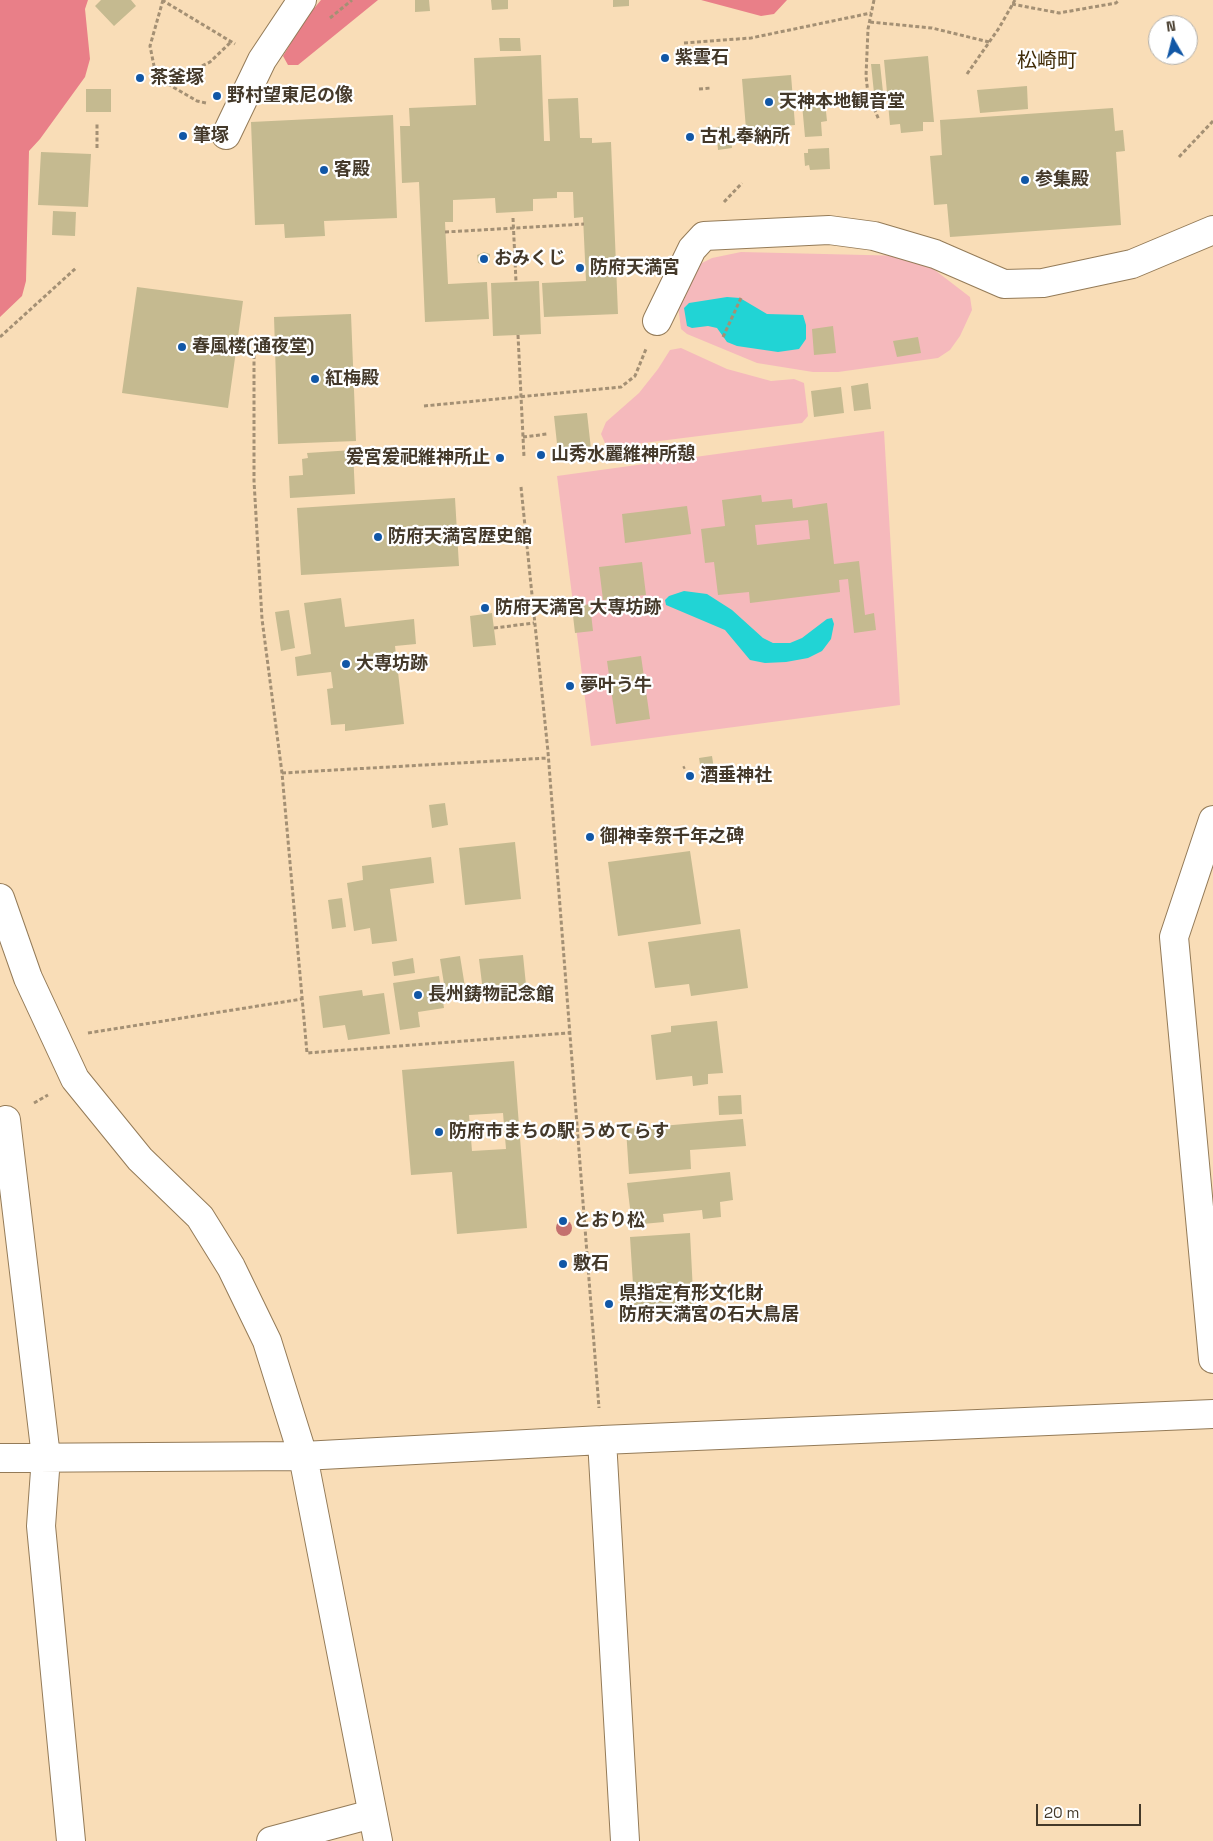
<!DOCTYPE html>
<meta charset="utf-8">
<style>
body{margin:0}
#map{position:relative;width:1213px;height:1841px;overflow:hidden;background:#f9ddb7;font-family:"Space Grotesk",sans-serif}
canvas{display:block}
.north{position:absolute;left:1148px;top:15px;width:50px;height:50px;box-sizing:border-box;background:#fff;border:1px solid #b4b0aa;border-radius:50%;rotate:352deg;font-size:14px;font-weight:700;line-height:20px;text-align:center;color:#44392a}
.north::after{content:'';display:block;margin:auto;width:18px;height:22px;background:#1157a6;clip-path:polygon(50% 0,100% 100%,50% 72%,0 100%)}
.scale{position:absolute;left:1036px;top:1804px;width:105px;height:22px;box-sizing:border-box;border:2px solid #44392a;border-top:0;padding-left:6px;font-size:15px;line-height:18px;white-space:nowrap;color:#44392a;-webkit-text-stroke:4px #fff;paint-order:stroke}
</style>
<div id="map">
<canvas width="1213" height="1841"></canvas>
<div class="north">N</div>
<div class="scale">20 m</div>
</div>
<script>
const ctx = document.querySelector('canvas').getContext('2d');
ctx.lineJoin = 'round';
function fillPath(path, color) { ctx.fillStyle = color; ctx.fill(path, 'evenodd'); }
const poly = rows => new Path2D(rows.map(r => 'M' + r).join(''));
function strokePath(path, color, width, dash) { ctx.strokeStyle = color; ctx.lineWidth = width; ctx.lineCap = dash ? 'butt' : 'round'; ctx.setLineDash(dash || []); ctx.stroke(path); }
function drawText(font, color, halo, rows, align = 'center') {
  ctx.font = font + ' "Space Grotesk","Noto Sans JP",sans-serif'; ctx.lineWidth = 4.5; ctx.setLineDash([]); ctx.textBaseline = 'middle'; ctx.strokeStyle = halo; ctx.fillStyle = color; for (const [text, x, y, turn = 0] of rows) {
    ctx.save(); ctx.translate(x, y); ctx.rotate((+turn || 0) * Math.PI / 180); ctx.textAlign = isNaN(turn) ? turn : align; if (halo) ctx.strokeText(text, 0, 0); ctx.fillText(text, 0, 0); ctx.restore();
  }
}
const green = poly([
 [741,252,907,256,923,261,970,297,972,310,960,336,950,350,938,358,838,372,813,372,757,363,687,334,681,329,678,306,696,266,712,258],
 [681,348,727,369,771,381,794,379,804,383,808,416,802,423,612,447,605,443,601,434,606,422,639,393,658,369,670,350],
 [884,431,900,705,591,746,557,476]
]);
const forest = poly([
 [0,0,88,0,85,9,90,59,85,77,40,139,29,151,26,281,22,296,0,317],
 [321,0,378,0,298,65,288,65,283,56,306,18],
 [701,0,787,0,774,14,761,16]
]);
const water = poly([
 [727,297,740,298,767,314,803,315,806,325,806,339,799,349,778,352,737,346,727,342,717,328,708,326,692,328,687,326,684,308,689,303],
 [684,591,707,594,732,610,763,638,773,643,790,643,802,638,827,619,832,618,834,624,831,639,822,651,808,658,786,662,765,663,750,660,725,630,666,605,665,600,669,596]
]);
const building = poly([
 [101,0,131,0,136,6,114,26,95,6],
 [415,0,429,0,430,11,415,12],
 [491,0,508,0,508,9,492,10],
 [613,0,629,0,629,6,613,7],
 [499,38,520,38,521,51,500,51],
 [541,55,544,141,550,141,548,99,578,98,580,138,592,138,592,143,611,142,618,314,544,317,542,283,586,281,583,217,574,218,573,192,557,192,557,198,533,199,533,211,496,213,495,198,453,200,453,222,445,222,448,284,487,282,489,319,425,322,419,182,402,183,400,126,410,126,409,108,476,105,474,58],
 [928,56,934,122,923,122,923,131,901,133,900,124,890,125,884,60],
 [871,64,880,64,883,92,874,93],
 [791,75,795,125,783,126,784,136,758,138,758,128,746,129,742,79],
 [1027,86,1028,109,980,113,977,90],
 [86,89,111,89,111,112,86,112],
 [825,102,827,121,821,122,822,136,805,137,802,104],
 [1113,108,1115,131,1123,130,1125,151,1116,152,1121,225,950,237,947,204,934,205,930,156,942,155,940,120],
 [393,115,397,218,324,221,325,236,285,238,284,224,255,225,251,122],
 [730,126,732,148,718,150,716,127],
 [692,131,693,142,687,143,686,132],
 [829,148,830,169,810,170,809,165,805,166,804,153,808,153,808,149],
 [41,152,91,154,88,207,38,205],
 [53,211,76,212,75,236,52,235],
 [484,252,490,254,490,262,484,265,478,263,477,255],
 [539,281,541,334,493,336,491,283],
 [137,287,243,301,228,408,122,393],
 [351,314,356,441,278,444,274,317],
 [833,326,836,353,814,355,812,329],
 [918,337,921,353,897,357,893,341],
 [868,383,871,409,854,411,851,386],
 [841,387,844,413,814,417,811,391],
 [587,413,591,449,558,453,554,416],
 [353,450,355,494,290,498,289,476,303,475,302,459,308,458,307,453],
 [761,495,762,502,792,499,793,508,827,503,834,564,859,561,865,615,874,613,876,630,854,633,848,579,839,580,840,592,750,603,749,592,718,595,714,562,705,563,701,529,725,526,722,500],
 [808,520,810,539,757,545,755,525],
 [455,498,459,566,301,575,297,508],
 [687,506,691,534,625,543,622,514],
 [642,562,646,595,603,600,599,567],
 [341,598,345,627,414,619,416,644,395,646,404,724,345,731,345,724,331,725,327,689,333,688,331,672,297,676,295,657,311,654,304,603],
 [590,604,593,631,575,633,572,607],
 [289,610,295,648,281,651,275,612],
 [492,613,496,645,473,647,470,616],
 [641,656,650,719,616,724,607,661],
 [712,756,714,769,701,771,699,758],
 [445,803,448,825,432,828,429,805],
 [515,842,521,899,465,905,459,848],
 [690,851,701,924,618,936,608,862],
 [431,857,434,883,390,889,397,941,372,944,370,928,354,931,347,883,363,880,362,866],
 [342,898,346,927,332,929,328,900],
 [740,929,748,988,691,996,689,984,655,988,648,942],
 [523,955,527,995,484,1000,479,959],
 [460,956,465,987,445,990,440,959],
 [413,958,415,973,394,976,392,962],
 [439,976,444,1008,418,1012,420,1027,400,1030,393,983],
 [362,990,363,996,384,993,390,1034,348,1040,345,1025,323,1028,319,996],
 [717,1021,723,1073,708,1074,708,1084,693,1086,692,1076,656,1080,651,1035,671,1032,671,1026],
 [514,1061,527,1228,457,1234,452,1172,411,1175,402,1070],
 [503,1113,506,1149,472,1151,469,1115],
 [741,1095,742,1114,719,1115,718,1096],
 [743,1119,746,1146,690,1150,691,1169,629,1174,626,1129],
 [730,1172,733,1200,720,1202,721,1217,703,1219,702,1210,663,1214,664,1222,632,1225,627,1183],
 [690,1233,694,1312,635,1316,630,1237]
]);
const path = poly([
 [162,0,235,44],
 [163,0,150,46,154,66,166,83,197,101,206,103],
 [874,0,868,29,866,76,868,94,879,120],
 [1012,4,1059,13,1116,3,1119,0],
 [330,18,352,0],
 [870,22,932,28,989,42],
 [684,43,751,38,871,13],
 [967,74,999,28,1015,0],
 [167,83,210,62,231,42],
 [699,89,711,88],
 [97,148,97,122],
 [1179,157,1213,121],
 [724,202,742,183],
 [513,218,516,282],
 [445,232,584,224],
 [518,335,524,457],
 [0,337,76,268],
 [723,337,741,298],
 [254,355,254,481,262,619,282,773,307,1053,569,1033],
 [424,406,621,387,635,376,646,349],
 [523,437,547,434],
 [521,487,548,752,599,1408],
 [494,628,534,623],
 [683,768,685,767],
 [282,773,548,758],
 [88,1033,302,999],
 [34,1103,48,1095]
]);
const minor = poly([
 [226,135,262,60,302,0],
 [657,321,692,249,704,236,829,230,874,236,935,254,1004,284,1043,283,1132,264,1213,230],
 [1213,820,1174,937,1213,1359],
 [0,898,28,978,75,1079,140,1159,200,1217,231,1267,267,1341,303,1456,378,1841],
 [6,1120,46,1457,41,1526,71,1841],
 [602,1440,625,1841],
 [0,1458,303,1456,602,1440,1213,1414],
 [271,1841,372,1814]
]);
const trees = [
 [564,1228]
];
const markers = [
 [665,58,5,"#1157a6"],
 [140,78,5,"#1157a6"],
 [217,96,5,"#1157a6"],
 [769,102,5,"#1157a6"],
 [183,136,5,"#1157a6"],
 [690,137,5,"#1157a6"],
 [324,170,5,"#1157a6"],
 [1025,180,5,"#1157a6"],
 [484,259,5,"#1157a6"],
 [580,268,5,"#1157a6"],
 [182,347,5,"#1157a6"],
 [315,379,5,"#1157a6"],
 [541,455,5,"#1157a6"],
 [500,458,5,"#1157a6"],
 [378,537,5,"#1157a6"],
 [485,608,5,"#1157a6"],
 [346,664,5,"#1157a6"],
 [570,686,5,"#1157a6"],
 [690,776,5,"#1157a6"],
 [590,837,5,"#1157a6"],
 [418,995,5,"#1157a6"],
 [439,1132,5,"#1157a6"],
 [563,1221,5,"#1157a6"],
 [563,1264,5,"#1157a6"],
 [609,1304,5,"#1157a6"]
];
const poiNames = [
 ["紫雲石",675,58],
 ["茶釜塚",150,78],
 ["野村望東尼の像",227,96],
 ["天神本地観音堂",779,102],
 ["筆塚",193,136],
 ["古札奉納所",700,137],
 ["客殿",334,170],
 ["参集殿",1035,180],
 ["おみくじ",494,259],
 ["防府天満宮",590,268],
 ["春風楼(通夜堂)",192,347],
 ["紅梅殿",325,379],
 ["山秀水麗維神所憩",551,455],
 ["爰宮爰祀維神所止",490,458,"right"],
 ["防府天満宮歴史館",388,537],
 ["防府天満宮 大専坊跡",495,608],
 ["大専坊跡",356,664],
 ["夢叶う牛",580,686],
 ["酒垂神社",700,776],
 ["御神幸祭千年之碑",600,837],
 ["長州鋳物記念館",428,995],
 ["防府市まちの駅 うめてらす",449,1132],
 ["とおり松",573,1221],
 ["敷石",573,1264],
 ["県指定有形文化財",619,1294],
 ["防府天満宮の石大鳥居",619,1315]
];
const quarterNames = [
 ["松崎町",1047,62]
];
fillPath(green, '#f5b9bc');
fillPath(forest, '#e97f88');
fillPath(water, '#21d4d5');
fillPath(building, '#c5ba90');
strokePath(minor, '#947b58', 30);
strokePath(path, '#a49074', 3, [4, 2.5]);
strokePath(minor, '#fff', 28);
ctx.fillStyle = '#c4716f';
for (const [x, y] of trees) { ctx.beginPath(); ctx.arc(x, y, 8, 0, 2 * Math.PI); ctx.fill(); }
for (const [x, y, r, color] of markers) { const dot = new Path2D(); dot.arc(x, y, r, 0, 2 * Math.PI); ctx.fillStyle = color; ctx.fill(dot); strokePath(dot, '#fff', 2); }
drawText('bold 18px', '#44392a', '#fff', poiNames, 'left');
drawText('20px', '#412c07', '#fff', quarterNames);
</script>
